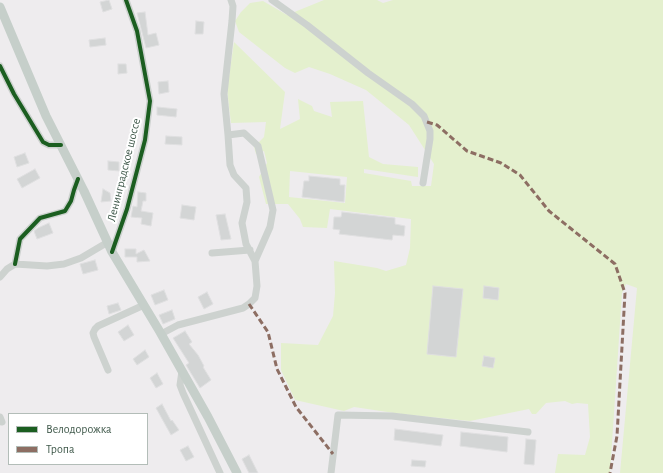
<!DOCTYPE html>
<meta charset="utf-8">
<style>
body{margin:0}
#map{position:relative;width:663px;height:473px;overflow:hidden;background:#eeecee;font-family:"Alegreya Sans",sans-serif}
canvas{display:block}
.legend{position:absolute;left:8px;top:413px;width:140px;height:52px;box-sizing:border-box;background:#fff;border:1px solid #b3bdb8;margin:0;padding:5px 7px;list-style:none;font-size:12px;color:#425b4d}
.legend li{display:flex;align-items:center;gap:8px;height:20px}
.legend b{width:20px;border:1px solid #b3bdb8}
</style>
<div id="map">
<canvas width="663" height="473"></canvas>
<ul class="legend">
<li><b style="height:5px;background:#1b5e20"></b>Велодорожка</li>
<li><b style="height:5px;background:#8d6e63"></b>Тропа</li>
</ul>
</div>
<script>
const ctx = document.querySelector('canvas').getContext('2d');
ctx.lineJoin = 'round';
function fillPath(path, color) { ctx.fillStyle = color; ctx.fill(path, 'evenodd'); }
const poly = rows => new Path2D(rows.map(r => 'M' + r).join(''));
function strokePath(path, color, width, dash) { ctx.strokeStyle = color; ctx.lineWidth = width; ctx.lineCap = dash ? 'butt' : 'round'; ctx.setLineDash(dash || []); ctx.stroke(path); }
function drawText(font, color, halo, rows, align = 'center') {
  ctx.font = font + ' "Alegreya Sans",sans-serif'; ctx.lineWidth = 4; ctx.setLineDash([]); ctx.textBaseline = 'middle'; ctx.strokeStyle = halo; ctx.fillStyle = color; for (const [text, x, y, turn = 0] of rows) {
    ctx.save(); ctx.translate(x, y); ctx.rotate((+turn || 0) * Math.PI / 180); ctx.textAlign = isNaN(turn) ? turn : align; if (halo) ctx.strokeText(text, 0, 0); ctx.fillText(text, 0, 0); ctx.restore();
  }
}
const green = poly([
 [324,0,377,0,383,3,393,0,663,0,663,473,620,473,637,288,626,284,622,293,610,473,555,473,558,454,585,455,590,437,588,404,577,403,572,404,565,401,546,403,536,414,532,414,529,409,470,421,401,414,354,407,344,411,295,400,281,370,281,343,318,345,333,316,335,293,334,261,377,268,386,271,406,265,410,248,411,219,330,209,327,228,303,227,300,219,288,204,266,204,259,177,267,163,264,151,256,154,254,147,264,137,266,122,231,123,227,90,234,42,285,92,280,129,300,119,298,99,312,106,314,111,332,117,330,102,363,101,369,157,383,164,418,167,418,177,364,169,364,173,411,181,412,186,431,186,434,164,409,125,366,90,330,74,309,67,295,73,285,68,239,32,235,21,241,12,250,3,263,1,287,15],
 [290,171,347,177,345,203,289,197]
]);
const building = poly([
 [109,0,112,9,103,12,100,2,109,0],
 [145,12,148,35,156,33,159,45,146,48,137,13,145,12],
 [196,21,204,22,203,34,195,34,196,21],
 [105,38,106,45,90,47,89,40,105,38],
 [118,64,126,64,127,73,118,74,118,64],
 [168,81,169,92,159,94,158,82,168,81],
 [157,107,177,109,176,117,157,115,157,107],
 [166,136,182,137,182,145,165,144,166,136],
 [25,153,29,163,17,167,14,157,25,153],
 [108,161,119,162,119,171,108,170,108,161],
 [35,169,40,178,22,188,17,179,35,169],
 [309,176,340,179,340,185,345,185,344,202,302,197,304,181,309,181,309,176],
 [103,189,110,193,111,201,101,202,103,189],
 [138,192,146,193,146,201,143,201,141,211,153,213,151,226,141,224,142,218,131,217,133,206,137,207,138,192],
 [182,205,196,207,194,220,180,218,182,205],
 [342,212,395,218,395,224,405,226,404,236,393,235,392,240,339,234,340,230,333,229,334,217,341,217,342,212],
 [225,214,231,239,221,240,216,215,225,214],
 [49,223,53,233,37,239,34,231,38,228,49,223],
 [125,249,136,249,136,254,144,250,150,261,137,262,137,257,125,257,125,249],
 [95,260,98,270,83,274,80,264,95,260],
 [433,286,463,289,456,357,427,354,433,286],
 [484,286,499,288,498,300,483,298,484,286],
 [164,290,168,300,155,305,151,295,164,290],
 [207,292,213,304,204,309,198,297,207,292],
 [118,303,121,310,109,314,107,306,118,303],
 [172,310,175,319,163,324,159,315,172,310],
 [128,325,134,335,124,341,118,332,128,325],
 [185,331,192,342,189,344,198,355,204,366,203,367,211,380,200,388,186,365,189,363,173,338,185,331],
 [145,350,149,357,137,365,133,359,145,350],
 [484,356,495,358,493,368,482,366,484,356],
 [157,373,163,384,156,388,150,378,157,373],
 [162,404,171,421,172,420,179,430,171,435,156,408,162,404],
 [395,429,443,435,441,446,394,440,395,429],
 [461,432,508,437,507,452,460,446,461,432],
 [526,439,536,440,534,465,524,464,526,439],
 [188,446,194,457,186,461,180,450,188,446],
 [249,455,258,473,249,473,242,459,249,455],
 [412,460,426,461,425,467,411,466,412,460]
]);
const minor = poly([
 [272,0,307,25,368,73,412,104,424,116,430,131,430,139,423,183],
 [0,66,14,94,43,142,49,145,61,145],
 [228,135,230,165,234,175,246,188,247,202,242,223,246,244,255,261],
 [112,252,127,209,145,140,150,101,137,31,126,0],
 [212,253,250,250],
 [15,264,20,239,40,218,65,211,71,201,74,190,78,179],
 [0,277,7,269,15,264,47,266,64,264,81,258,108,242],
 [161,334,178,325,243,308,249,304,255,298,257,286,255,261,270,227,273,210,258,146,244,133,228,135,224,94,232,21,233,6,231,0],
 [108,370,94,337,93,333,95,329,98,326,144,305],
 [182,371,180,385,183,393,220,473],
 [0,417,2,422],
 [331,473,338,415,392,416,528,432]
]);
const major = poly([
 [0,7,46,116,84,191,112,252,160,332,208,417,237,473]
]);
const quiet = poly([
 [427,122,437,125,467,151,501,163,520,175,549,211,615,264,625,293,617,436,610,473],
 [249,304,268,332,277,369,296,407,333,454]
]);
const cycleway = poly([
 [0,66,14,94,43,142,49,145,61,145],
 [112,252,127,209,145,140,150,101,137,31,126,0],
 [15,264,20,239,40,218,65,211,71,201,74,190,78,179]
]);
const streetNames = [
 ["Ленинградское шоссе",124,170,-76]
];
fillPath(green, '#e4f0ce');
fillPath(building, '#d3d5d5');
strokePath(building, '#dfdfe0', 1);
strokePath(minor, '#cdd2cf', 7);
strokePath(major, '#c6cfca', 9);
strokePath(quiet, '#8d6e63', 3, [6, 3]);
strokePath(cycleway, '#1b5e20', 4);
drawText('12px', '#425b4d', '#fff', streetNames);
</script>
